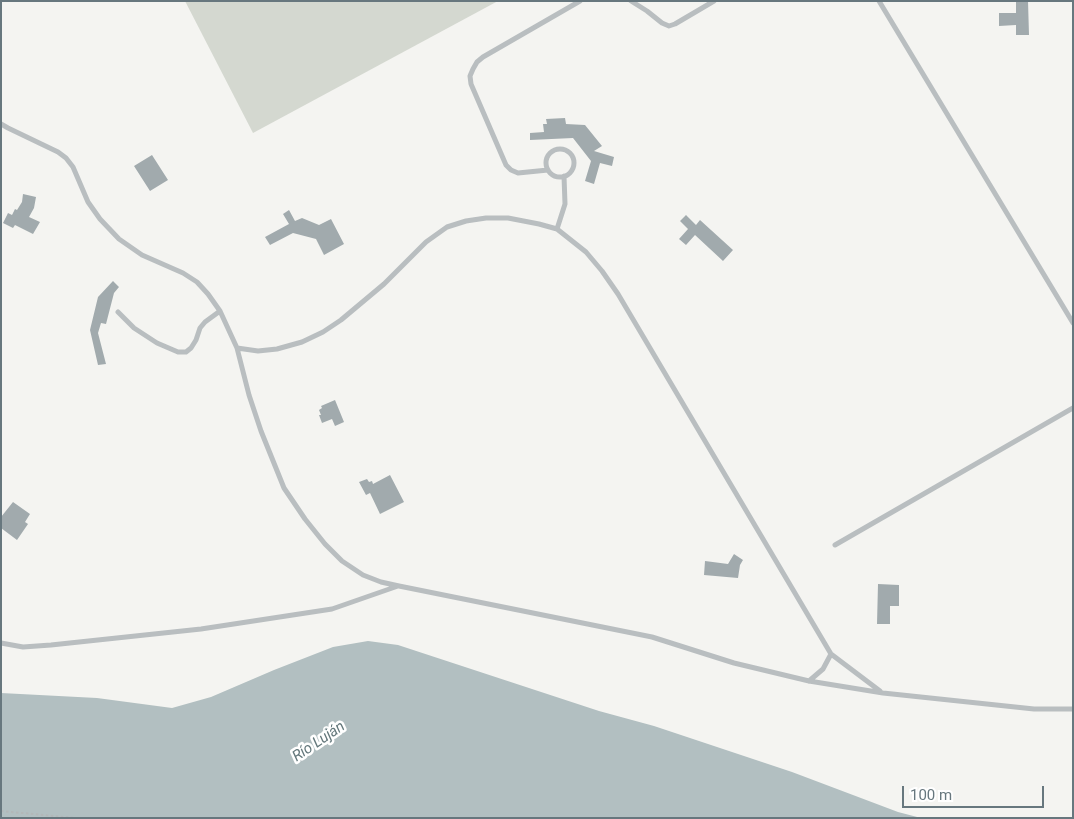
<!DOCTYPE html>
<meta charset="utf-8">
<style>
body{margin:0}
#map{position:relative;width:1074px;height:819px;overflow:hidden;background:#f4f4f1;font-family:Roboto,sans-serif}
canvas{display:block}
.frame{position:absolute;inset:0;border:2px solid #67777e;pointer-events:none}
.scale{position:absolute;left:902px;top:786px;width:142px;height:22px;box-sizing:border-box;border:2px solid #67777e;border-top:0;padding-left:6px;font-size:15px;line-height:18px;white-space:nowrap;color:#67777e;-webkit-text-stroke:4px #fff;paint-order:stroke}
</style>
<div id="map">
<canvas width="1074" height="819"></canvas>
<div class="frame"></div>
<div class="scale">100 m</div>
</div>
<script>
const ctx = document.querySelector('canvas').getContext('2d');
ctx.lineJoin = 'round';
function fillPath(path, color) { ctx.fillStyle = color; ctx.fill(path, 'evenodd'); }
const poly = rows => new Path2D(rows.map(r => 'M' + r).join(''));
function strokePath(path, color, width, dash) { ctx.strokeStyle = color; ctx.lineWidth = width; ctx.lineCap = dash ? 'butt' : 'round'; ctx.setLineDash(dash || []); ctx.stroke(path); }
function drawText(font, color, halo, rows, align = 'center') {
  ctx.font = font + ' Roboto,sans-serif'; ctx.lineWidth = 5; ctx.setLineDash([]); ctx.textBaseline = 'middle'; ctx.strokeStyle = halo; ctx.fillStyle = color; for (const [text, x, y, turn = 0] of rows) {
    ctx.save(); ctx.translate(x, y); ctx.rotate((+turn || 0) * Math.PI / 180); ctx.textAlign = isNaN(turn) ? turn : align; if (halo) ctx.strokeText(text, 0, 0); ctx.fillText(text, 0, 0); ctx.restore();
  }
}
const green = poly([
 [185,1,498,1,253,133]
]);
const water = poly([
 [368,641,398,645,599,711,654,726,792,772,898,812,921,818,1,818,1,693,97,698,172,708,211,697,274,670,333,647]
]);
const building = poly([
 [1016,1,1028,1,1029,35,1016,35,1016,25,999,26,999,13,1016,13],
 [565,118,566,124,585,125,602,146,594,151,614,157,612,166,600,163,594,184,585,181,591,161,573,138,530,140,530,133,544,132,543,124,547,124,546,119],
 [152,155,168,180,150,191,134,166],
 [23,194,36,197,34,208,29,217,40,222,33,234,15,225,13,228,3,223,8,213,12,215,15,209,17,210,22,202],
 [289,210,295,221,302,218,319,225,331,219,344,244,324,255,316,239,293,233,270,245,265,237,289,224,283,214],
 [686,215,696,225,700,220,733,250,723,261,695,235,686,245,679,239,688,229,680,221],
 [113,281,119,287,114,293,106,324,101,323,98,333,106,364,98,365,90,330,98,297],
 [335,400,344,422,335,426,332,419,322,423,319,415,321,415,319,410,322,408,321,406],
 [390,475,404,502,380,514,370,493,366,495,359,482,367,479,369,482,372,481,373,484],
 [13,502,30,514,25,522,28,524,17,540,1,528,1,517],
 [734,554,743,560,740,565,738,578,704,575,705,561,728,564],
 [878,584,899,585,899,606,890,606,890,624,877,624]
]);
const path = poly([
 [1,811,75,818]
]);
const minor = poly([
 [631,1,647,11,662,23,669,26,675,24,714,1],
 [879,1,1073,323],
 [1,124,8,128,58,152,66,158,73,167,88,202,100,219,119,239,142,255,183,273,197,282,208,294,220,311,237,348,249,395,261,431,284,488,305,519,325,544,342,561,363,575,381,582,399,586,652,637,734,663,809,681,883,693,1034,709,1073,709],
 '546 163a14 14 0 1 1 28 0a14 14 0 1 1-28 0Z',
 [548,170,518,173,511,170,506,165,471,84,470,76,473,69,477,62,483,57,580,1],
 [557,229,565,204,564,176],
 [118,312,134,328,157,343,178,352,186,352,191,348,196,340,200,328,205,322,220,311],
 [237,348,258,351,277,349,302,342,323,332,341,320,384,284,426,242,447,227,466,221,486,218,508,218,539,224,557,229,586,252,602,271,618,294,831,654,823,669,809,681],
 [835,545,1073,408],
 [1,643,23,647,51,645,201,629,332,609,398,586],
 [831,654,880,691]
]);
const waterNames = [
 ["Río Luján",319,742,-34]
];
fillPath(green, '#d4d8d0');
fillPath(water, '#b2bfc1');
fillPath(building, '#a1aaad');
strokePath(path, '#b3b7b8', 2, [2.5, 2.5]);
strokePath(minor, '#b9bec0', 5);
drawText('italic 15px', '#63777b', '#fff', waterNames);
</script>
